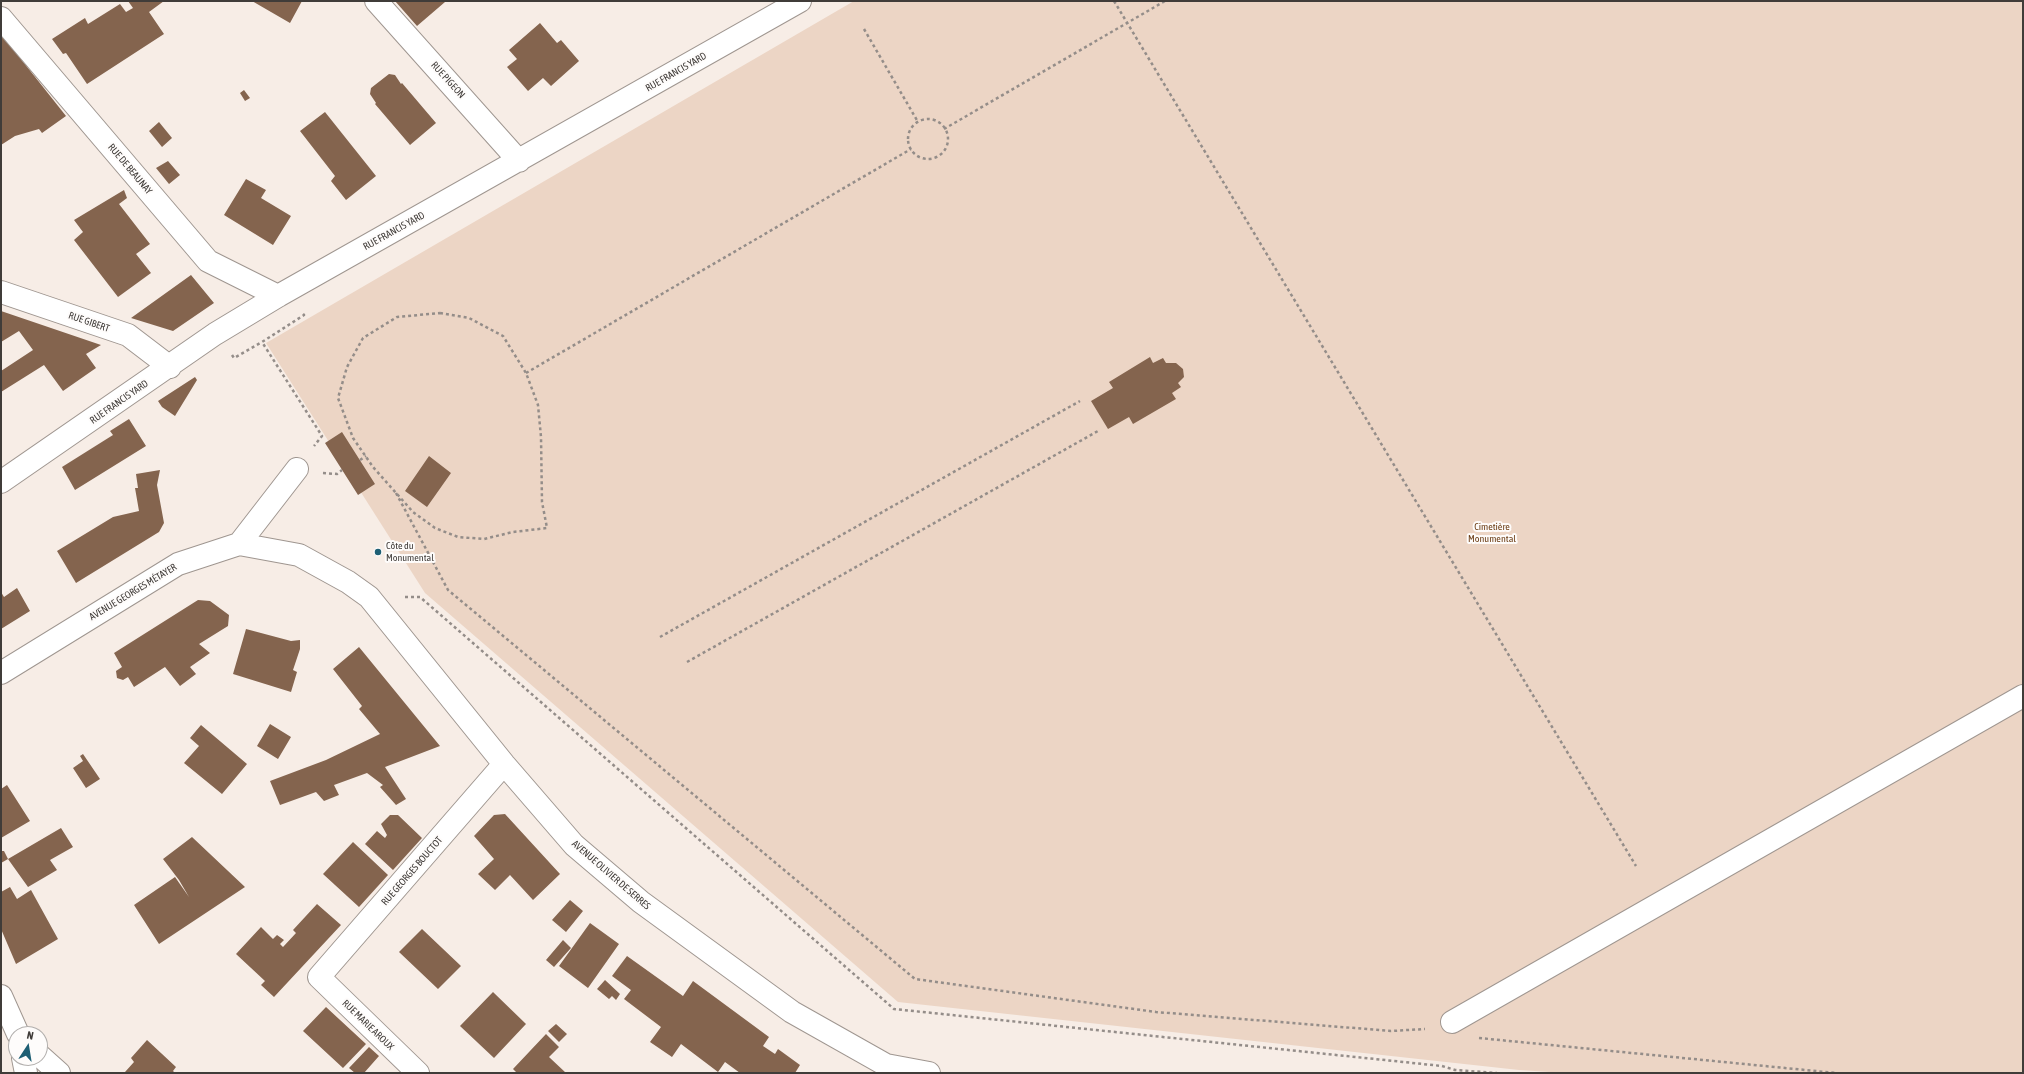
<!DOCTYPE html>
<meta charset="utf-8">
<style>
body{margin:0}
#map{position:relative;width:2024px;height:1074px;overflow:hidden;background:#f7ede6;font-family:"Asap Condensed",sans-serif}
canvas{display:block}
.frame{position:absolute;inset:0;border:2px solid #403c39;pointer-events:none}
.north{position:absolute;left:8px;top:1026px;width:40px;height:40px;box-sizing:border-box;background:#fefcfb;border:1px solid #b2afad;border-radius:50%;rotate:12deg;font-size:11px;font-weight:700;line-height:16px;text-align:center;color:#403c39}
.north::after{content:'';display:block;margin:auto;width:14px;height:18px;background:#1e5f74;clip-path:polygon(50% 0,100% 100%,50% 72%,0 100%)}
</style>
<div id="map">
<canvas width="2024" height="1074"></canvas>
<div class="frame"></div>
<div class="north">N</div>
</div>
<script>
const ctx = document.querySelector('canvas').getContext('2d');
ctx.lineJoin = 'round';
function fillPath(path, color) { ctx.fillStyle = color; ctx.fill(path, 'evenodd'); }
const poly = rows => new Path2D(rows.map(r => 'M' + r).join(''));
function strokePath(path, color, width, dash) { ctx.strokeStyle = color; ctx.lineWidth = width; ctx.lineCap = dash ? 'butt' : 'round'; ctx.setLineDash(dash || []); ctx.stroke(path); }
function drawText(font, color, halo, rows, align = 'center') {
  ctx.font = font + ' "Asap Condensed",sans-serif'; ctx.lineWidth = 4; ctx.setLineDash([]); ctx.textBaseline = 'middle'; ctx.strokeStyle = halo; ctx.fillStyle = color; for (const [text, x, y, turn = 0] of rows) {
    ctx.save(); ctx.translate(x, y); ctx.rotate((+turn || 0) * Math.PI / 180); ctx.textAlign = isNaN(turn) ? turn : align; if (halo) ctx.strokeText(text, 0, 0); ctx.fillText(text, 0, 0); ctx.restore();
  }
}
const green = poly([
 [854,1,2023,1,2023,1073,1566,1073,1519,1070,898,1002,425,593,266,343]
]);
const building = poly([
 [128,1,164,1,149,12,164,34,87,84,66,53,63,54,52,39,85,18,88,24,120,4,126,12,133,8],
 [252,1,302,1,290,23],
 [395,1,444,1,445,2,417,26],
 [540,23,557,43,561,40,579,61,551,86,543,78,528,91,507,67,517,59,509,50],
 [1,34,66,116,42,133,39,129,15,136,1,145],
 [389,74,395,75,401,84,402,83,436,123,410,145,375,104,376,103,370,94,371,88],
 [244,90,250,98,245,101,240,93],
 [325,112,376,176,346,200,331,181,335,176,300,131],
 [159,122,172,138,162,147,149,131],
 [168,161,180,175,169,184,156,168],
 [246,179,266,190,261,198,291,216,273,245,224,215],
 [124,190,127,198,119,204,150,244,136,254,151,273,118,297,74,240,83,232,74,220],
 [191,275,214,303,173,331,131,318],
 [1,311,101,345,86,354,96,368,63,391,44,365,1,392,1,371,33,350,19,331,1,342],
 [1150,357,1153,363,1163,358,1166,363,1176,363,1183,369,1184,377,1178,383,1181,387,1172,393,1176,399,1133,424,1129,417,1108,429,1091,401,1113,388,1109,382],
 [195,377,197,380,175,416,162,407,158,401],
 [129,419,146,446,75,490,62,467,113,435,110,431],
 [342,432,375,484,358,495,325,443],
 [429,456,451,473,427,507,405,491],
 [160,470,157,485,164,523,159,532,76,583,57,551,113,517,139,511,135,488,138,488,136,474],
 [17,588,30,611,1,629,1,592,4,597],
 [198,600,210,601,229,615,228,626,199,644,210,653,190,667,196,674,180,686,165,667,134,687,128,677,123,680,117,678,116,671,122,667,114,653],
 [246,629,291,641,300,640,300,649,293,670,297,672,291,692,233,674],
 [359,647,440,746,385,767,406,799,396,805,380,787,383,785,367,773,334,785,339,795,324,801,316,792,280,805,270,781,326,760,380,734,359,709,362,706,333,669],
 [270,724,291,737,278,759,257,746],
 [201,725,247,764,222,794,184,763,199,746,190,738],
 [83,754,100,779,86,788,73,768,83,761,80,756],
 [7,785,30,821,1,838,1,789],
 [505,814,560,874,533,900,510,875,495,890,478,874,494,859,474,836,494,815],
 [390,815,398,815,422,838,393,870,365,844,377,831,385,838,387,835,381,824],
 [61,828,73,847,50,860,57,870,28,887,8,859],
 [192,837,245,887,159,944,134,905,175,877,189,897,179,880,163,859],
 [353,842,388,875,359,907,323,874],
 [1,851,4,851,8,859,1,863],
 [10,887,17,899,31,890,58,939,16,964,1,929,1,892],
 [570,900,583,911,566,932,552,920],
 [317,904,341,925,274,997,261,985,265,981,236,954,261,927,273,939,277,935,284,940,280,944,283,947,296,933,293,930],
 [590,923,619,944,588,988,559,966],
 [422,929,461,966,438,989,399,952],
 [563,940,571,948,554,967,546,960],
 [627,956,683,996,693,981,769,1037,763,1046,775,1054,778,1049,800,1065,795,1073,740,1073,725,1062,718,1072,681,1044,672,1057,650,1042,661,1027,624,999,631,990,612,976],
 [605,980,620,994,616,1000,612,996,609,999,597,989],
 [493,992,526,1024,494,1058,460,1026],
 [326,1007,366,1044,343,1068,303,1031],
 [556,1024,567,1034,559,1042,548,1031],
 [546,1034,559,1047,549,1057,566,1073,517,1073,513,1069],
 [147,1040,176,1067,173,1071,175,1073,125,1072,134,1062,131,1058],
 [369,1047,379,1056,364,1073,355,1073,349,1068]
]);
const path = poly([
 [1114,1,1636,866],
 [864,29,918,122],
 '908 139a20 20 0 1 1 40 0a20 20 0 1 1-40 0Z',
 [944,129,1165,1],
 [440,313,469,318,503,336,526,373,538,405,541,437,542,502,547,528,513,532,484,539,458,537,435,528,413,512,373,467,353,438,338,398,347,367,363,338,397,317,440,313],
 [303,314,304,315,262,342,322,436,314,446],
 [232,355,234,358,262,342],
 [526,373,911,149],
 [360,460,366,456],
 [323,473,337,474,342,470],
 [396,493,448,590,915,979,1156,1012,1391,1031,1425,1029],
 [405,597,420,597,894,1009,1442,1066,1455,1070,1497,1073],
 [660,637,1080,401],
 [687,662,1098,431],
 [1479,1038,1836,1073]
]);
const minor = poly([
 [376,1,519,161],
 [1,18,208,261,278,296],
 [1,292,128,335,170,367],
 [1,482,215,334,278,296,800,1],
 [239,544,297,469],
 [1,673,178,564,239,544,299,555,348,582,369,597,504,764,574,845,641,902,792,1012,886,1065,929,1073],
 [1,996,18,1034],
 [1452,1022,2023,696],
 [40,1056,59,1073],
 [23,1058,26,1073],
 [418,1073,319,977,504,764]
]);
const markers = [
 [378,552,4,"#1e5f74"]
];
const streetNames = [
 ["RUE FRANCIS YARD",676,72,-30],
 ["RUE PIGEON",448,80,48],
 ["RUE DE BEAUNAY",130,169,50],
 ["RUE FRANCIS YARD",394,231,-29],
 ["RUE GIBERT",89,322,19],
 ["RUE FRANCIS YARD",119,402,-35],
 ["AVENUE GEORGES MÉTAYER",133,592,-31],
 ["RUE GEORGES BOUCTOT",412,871,-49],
 ["AVENUE OLIVIER DE SERRES",611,875,41],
 ["RUE MARIE AROUX",368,1025,44]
];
const parkNames = [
 ["Cimetière",1492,527],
 ["Monumental",1492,539]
];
const poiNames = [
 ["Côte du",386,546],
 ["Monumental",386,558]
];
fillPath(green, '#ecd5c5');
fillPath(building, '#84644e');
strokePath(minor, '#9f9690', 24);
strokePath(path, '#948d89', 2.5, [3, 3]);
strokePath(minor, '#fff', 22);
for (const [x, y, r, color] of markers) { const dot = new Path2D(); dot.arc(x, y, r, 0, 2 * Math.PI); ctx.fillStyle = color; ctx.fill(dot); strokePath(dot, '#fefcfb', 1.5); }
drawText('10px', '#403c39', '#fefcfb', streetNames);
drawText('10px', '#6b3d15', '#fefcfb', parkNames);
drawText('10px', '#403c39', '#fefcfb', poiNames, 'left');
</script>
